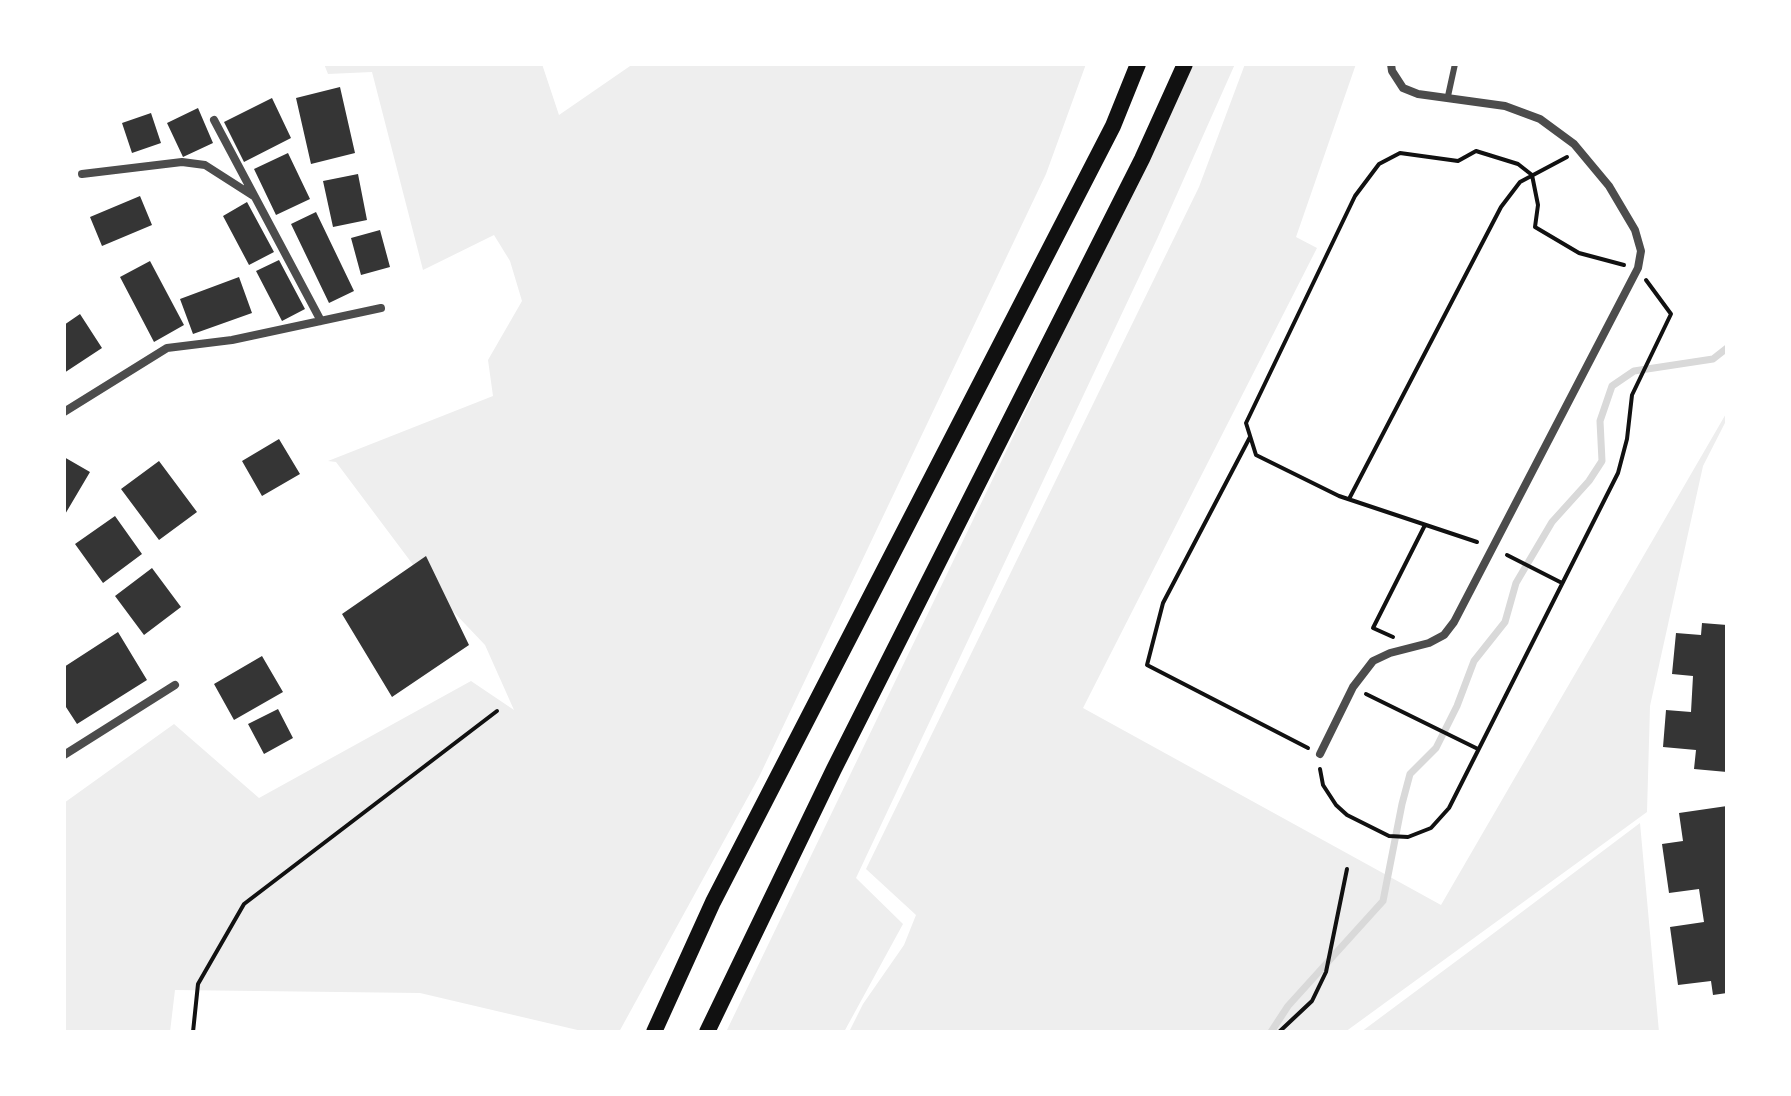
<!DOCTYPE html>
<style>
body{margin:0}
#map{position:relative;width:1791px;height:1096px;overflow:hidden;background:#fff;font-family:Inter,sans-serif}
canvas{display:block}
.frame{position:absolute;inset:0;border:66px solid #fff;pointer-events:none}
</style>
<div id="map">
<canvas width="1791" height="1096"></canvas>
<div class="frame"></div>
</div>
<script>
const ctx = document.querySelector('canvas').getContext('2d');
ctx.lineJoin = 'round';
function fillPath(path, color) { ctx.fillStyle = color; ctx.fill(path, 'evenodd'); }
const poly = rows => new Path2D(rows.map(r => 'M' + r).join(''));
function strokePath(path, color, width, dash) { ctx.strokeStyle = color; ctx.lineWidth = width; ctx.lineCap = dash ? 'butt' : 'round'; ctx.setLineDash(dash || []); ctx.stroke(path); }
const green = poly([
 [324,64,542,64,559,115,633,64,1086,64,1046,174,759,777,619,1032,586,1032,420,993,175,990,170,1032,64,1032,64,803,174,724,259,798,471,681,514,710,485,645,429,586,336,462,328,461,493,396,488,360,522,301,510,261,494,235,423,270,372,72,328,74],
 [1193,64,1235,64,1157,239,856,878,903,924,844,1032,726,1032],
 [1245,64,1356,64,1296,237,1317,248,1083,708,1441,905,1727,412,1727,419,1703,466,1650,706,1647,812,1345,1032,849,1032,863,1004,904,945,916,915,866,869,1199,187],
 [1640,823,1659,1032,1361,1032,1486,939]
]);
const stream = poly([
 [1271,1032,1288,1006,1383,901,1402,804,1410,774,1436,748,1457,706,1474,661,1505,622,1516,583,1552,522,1589,481,1602,461,1600,421,1612,386,1634,371,1713,359,1727,348]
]);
const building = poly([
 [340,87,355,153,311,164,296,98],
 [272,98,291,138,244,162,224,122],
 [198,108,213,143,183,157,167,123],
 [151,113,161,143,132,153,122,123],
 [288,153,310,199,276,215,254,169],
 [358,174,367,220,333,227,323,181],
 [140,196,152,225,102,246,90,217],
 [247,202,274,252,249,265,223,216],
 [316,212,354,291,329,303,291,224],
 [380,230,390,267,361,275,351,238],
 [279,260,305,309,282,321,256,271],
 [150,261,184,325,154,342,120,277],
 [239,277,252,313,193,334,180,299],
 [80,314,102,348,64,373,64,325],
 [279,439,300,474,262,496,242,461],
 [64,457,90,472,64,516],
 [159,461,197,512,159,540,121,489],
 [115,516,142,554,103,583,75,544],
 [426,556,469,645,392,697,342,614],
 [152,568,181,607,144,635,115,596],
 [1702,623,1727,625,1727,772,1694,769,1696,750,1663,747,1666,710,1691,712,1693,676,1672,674,1676,633,1701,635],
 [118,632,147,680,77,724,64,704,64,667],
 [262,656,283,692,234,720,214,684],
 [278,709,293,738,264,754,248,724],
 [1727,806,1727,993,1713,995,1711,981,1678,985,1670,927,1704,922,1699,889,1669,893,1662,844,1683,841,1679,813]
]);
const path = poly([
 [1250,437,1163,603,1147,665,1308,748],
 [1349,499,1501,207,1520,182,1567,157],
 [1477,542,1339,496,1256,455,1246,423,1355,196,1379,164,1400,153,1458,161,1476,151,1518,164,1532,175,1538,205,1535,227,1579,253,1624,265],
 [1507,555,1562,583],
 [1393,637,1373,628,1425,525],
 [1366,694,1478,749],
 [1320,769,1323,785,1336,805,1347,815,1389,836,1408,837,1431,828,1449,808,1618,473,1627,439,1632,395,1671,314,1646,280],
 [193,1032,198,984,244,904,497,711],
 [1279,1032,1312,1001,1326,972,1347,869]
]);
const service = poly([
 [1448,96,1455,64]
]);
const minor = poly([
 [214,120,321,321],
 [82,174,182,162,205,165,255,197],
 [64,412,167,348,232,340,381,308],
 [1320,754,1353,687,1373,661,1390,653,1429,643,1444,635,1454,622,1638,268,1641,251,1635,230,1609,186,1574,144,1540,119,1505,106,1418,94,1403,88,1392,71,1391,64],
 [64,755,175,685]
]);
const secondary = poly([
 [654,1032,713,902,1113,126,1138,64],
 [707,1032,834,769,1142,159,1185,64]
]);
fillPath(green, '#eee');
strokePath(stream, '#d9d9d9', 7);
fillPath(building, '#353535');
strokePath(path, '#111', 4);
strokePath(service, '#4c4c4c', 6);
strokePath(minor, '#4c4c4c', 8);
strokePath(secondary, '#111', 16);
</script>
